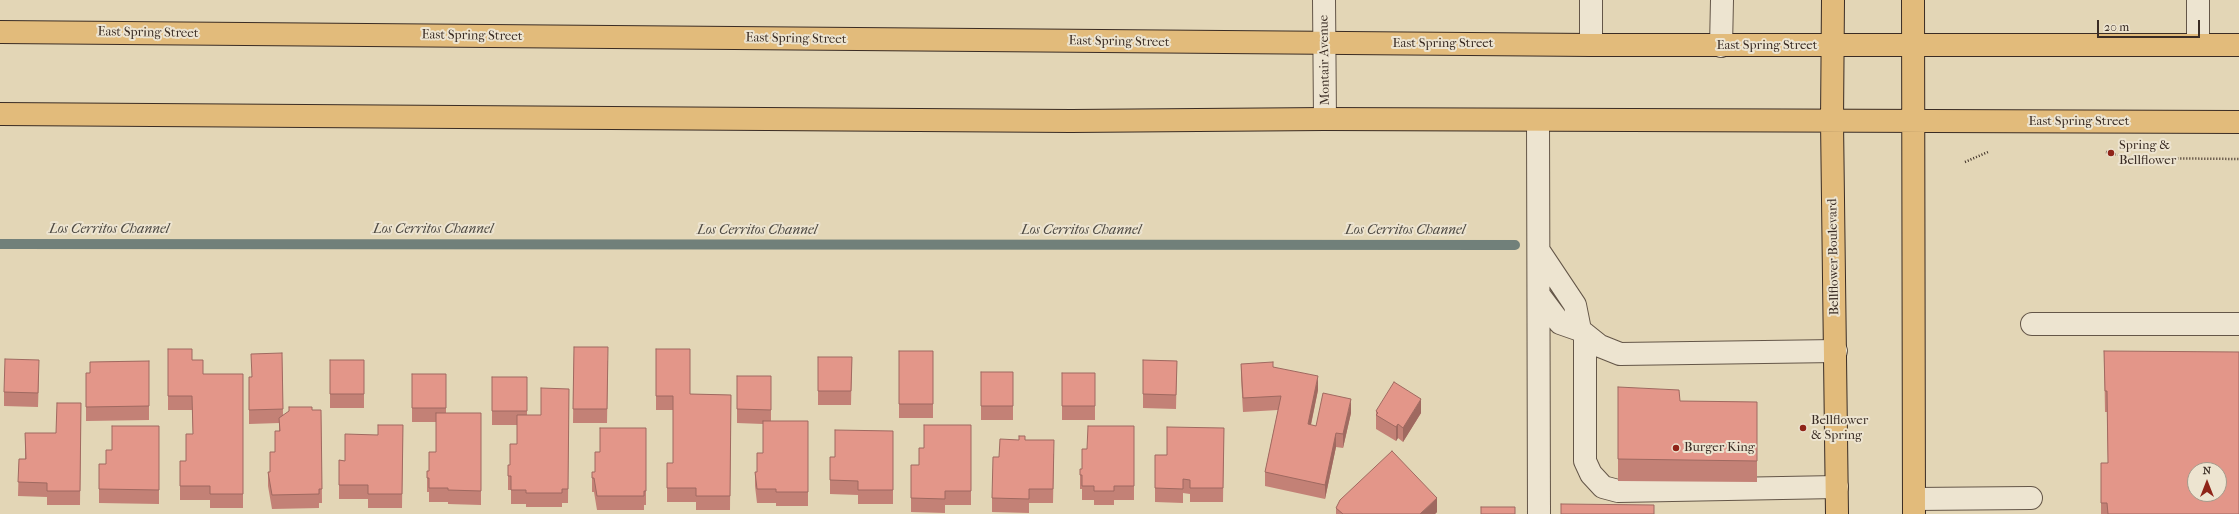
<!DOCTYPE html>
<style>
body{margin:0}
#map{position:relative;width:2239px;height:514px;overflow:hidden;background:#e3d6b6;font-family:"IM FELL French Canon",serif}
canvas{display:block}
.north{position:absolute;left:2187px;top:462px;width:40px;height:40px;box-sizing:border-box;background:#ede4d0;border:1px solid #a59a8b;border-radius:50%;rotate:0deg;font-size:11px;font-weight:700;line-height:16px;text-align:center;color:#3a2c24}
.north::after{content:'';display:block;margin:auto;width:14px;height:18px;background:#8f2418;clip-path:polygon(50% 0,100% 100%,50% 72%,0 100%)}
.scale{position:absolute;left:2097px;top:20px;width:103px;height:18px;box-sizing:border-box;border:2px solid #3a2c24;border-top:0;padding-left:5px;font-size:12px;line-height:14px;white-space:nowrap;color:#3a2c24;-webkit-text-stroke:3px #ede4d0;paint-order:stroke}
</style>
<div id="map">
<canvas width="2239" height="514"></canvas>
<div class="north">N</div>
<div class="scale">20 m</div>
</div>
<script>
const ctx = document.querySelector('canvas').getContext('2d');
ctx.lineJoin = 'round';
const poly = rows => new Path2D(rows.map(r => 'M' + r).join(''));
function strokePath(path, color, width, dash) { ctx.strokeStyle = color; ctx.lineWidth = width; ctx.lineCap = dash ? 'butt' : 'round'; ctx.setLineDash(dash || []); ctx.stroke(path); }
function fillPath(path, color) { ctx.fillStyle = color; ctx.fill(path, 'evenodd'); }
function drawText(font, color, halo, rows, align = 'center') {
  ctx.font = font + ' "IM FELL French Canon",serif'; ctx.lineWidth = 4; ctx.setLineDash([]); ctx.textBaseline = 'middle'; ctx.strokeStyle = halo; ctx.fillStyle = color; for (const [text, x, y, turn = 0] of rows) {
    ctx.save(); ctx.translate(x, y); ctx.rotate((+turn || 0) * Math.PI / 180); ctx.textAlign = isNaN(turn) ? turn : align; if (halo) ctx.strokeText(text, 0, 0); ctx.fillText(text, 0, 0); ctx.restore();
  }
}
const stream = poly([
 [0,244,1515,245]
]);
const path = poly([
 [2106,152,2133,158,2239,159],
 [1965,162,1988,152]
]);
const minor = poly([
 [1324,0,1325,119],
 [1591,45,1591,0],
 [2198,45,2198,0],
 [1721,46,1722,0],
 [1538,120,1539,514],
 [1539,251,1575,305,1580,330],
 [1539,295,1560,323,1580,330,1600,346,1620,354,1836,351],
 [2032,324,2239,324],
 [1585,334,1585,461,1591,474,1603,487,1618,491,1837,487],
 [1914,499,2031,498]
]);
const major = poly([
 [1833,0,1832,121,1837,514],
 [1913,0,1914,514],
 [0,32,1591,45,2239,45],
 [0,114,1071,121,1325,119,2239,122]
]);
const wall = poly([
 [574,347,608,361,607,423,573,423],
 [168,349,192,360,203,374,243,374,243,508,210,508,210,500,180,500,180,461,186,461,193,434,192,410,168,410],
 [656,349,690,394,731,395,730,510,696,510,696,502,667,502,667,463,673,463,673,410,656,410],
 [899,351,933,351,933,418,899,418],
 [2104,351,2239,514,2101,514,2101,463,2108,463,2107,412,2105,412],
 [282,353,283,415,312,410,321,410,322,503,319,503,319,508,272,509,268,486,268,472,270,472,270,452,275,452,279,431,279,423,249,424,249,377,251,377],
 [818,357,852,357,851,405,818,405],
 [330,360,364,360,364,408,330,408],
 [1143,360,1177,361,1176,409,1143,408],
 [149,361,149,420,86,421,86,373,90,373,90,362],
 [1241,364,1273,367,1318,390,1311,425,1316,426,1351,413,1343,448,1336,447,1325,499,1265,486,1265,472,1278,410,1243,412,1241,378],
 [981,372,1013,372,1013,420,981,420],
 [1062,373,1095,373,1095,420,1062,420],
 [39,374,38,407,4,406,4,392],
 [412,374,446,374,446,413,481,413,481,505,448,504,448,502,429,502,429,492,427,492,427,471,429,471,436,452,436,422,412,422],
 [737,376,771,376,771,421,808,421,808,506,776,506,776,503,757,503,755,486,755,472,757,472,763,453,763,424,737,423],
 [492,377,527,377,527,415,541,415,569,389,568,503,562,503,562,507,526,507,526,504,511,504,511,490,508,490,508,465,510,465,517,444,517,425,492,425],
 [1618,387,1680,401,1757,402,1757,482,1618,481],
 [81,403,80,505,47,505,47,497,18,496,19,459,25,459,25,433,56,433],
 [1376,411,1421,413,1403,442,1398,438,1396,441,1376,429],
 [403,425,402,508,368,508,368,499,339,499,339,460,345,461,378,435],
 [971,425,971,505,945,505,945,513,911,512,911,465,919,465],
 [159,426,159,504,99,503,99,464,106,464,112,450],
 [1134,426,1134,500,1114,500,1114,505,1094,505,1094,500,1082,500,1082,489,1080,489,1080,475,1082,469,1087,449],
 [646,428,646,505,644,505,644,510,597,510,594,492,592,492,592,472,595,472,600,452],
 [1224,428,1223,502,1190,502,1190,494,1183,493,1183,503,1155,502,1155,455,1167,455],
 [893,431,893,504,858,504,858,495,830,494,830,457,835,457],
 [1025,440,1054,454,1053,503,1029,503,1029,513,992,512,992,498,999,457],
 [1336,508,1437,512,1435,514,1336,514]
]);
const shadedWall = poly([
 [1318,376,1318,390,1308,438,1308,424],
 [1351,399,1351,413,1343,448,1343,434],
 [1421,399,1421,413,1403,442,1403,428],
 [1398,424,1398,438,1396,441,1396,427],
 [1336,433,1336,447,1325,499,1325,485],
 [1437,498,1437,512,1435,514,1420,514]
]);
const building = poly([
 [574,347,608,347,607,409,573,409,574,347],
 [168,349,192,349,192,360,203,360,203,374,243,374,243,494,210,494,210,486,180,486,180,461,186,461,186,434,193,434,192,396,168,396,168,349],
 [656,349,690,349,690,394,731,395,730,496,696,496,696,488,667,488,667,463,673,463,673,396,656,396,656,349],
 [899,351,933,351,933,404,899,404,899,351],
 [2104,351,2239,352,2239,514,2108,514,2107,503,2101,503,2101,463,2108,463,2107,391,2105,391,2104,351],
 [2195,470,2219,470,2219,494,2195,494,2195,470],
 [282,353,283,409,249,410,249,377,252,377,251,354,282,353],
 [818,357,852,357,851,391,818,391,818,357],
 [5,359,39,360,38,393,4,392,5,359],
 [330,360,364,360,364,394,330,394,330,360],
 [1143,360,1177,361,1176,395,1143,394,1143,360],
 [149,361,149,406,86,407,86,373,90,373,90,362,149,361],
 [1273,362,1273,367,1318,376,1308,424,1316,426,1323,393,1351,399,1343,434,1336,433,1325,485,1265,472,1281,396,1243,398,1241,364,1273,362],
 [981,372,1013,372,1013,406,981,406,981,372],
 [1062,373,1095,373,1095,406,1062,406,1062,373],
 [412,374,446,374,446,408,412,408,412,374],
 [737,376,771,376,771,410,737,409,737,376],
 [492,377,527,377,527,411,492,411,492,377],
 [1394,382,1421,399,1403,428,1398,424,1396,427,1376,415,1378,413,1376,411,1394,382],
 [1618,387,1679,390,1680,401,1757,402,1757,461,1618,459,1618,387],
 [541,388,569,389,568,489,562,489,562,493,526,493,526,490,511,490,511,476,508,476,508,465,510,465,510,444,517,444,517,415,541,415,541,388],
 [57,403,81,403,80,491,47,491,47,483,18,482,19,459,26,459,25,433,56,433,57,403],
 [289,407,312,407,312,410,321,410,322,489,319,489,319,494,272,495,268,472,270,472,270,452,275,452,275,431,280,431,279,418,289,411,289,407],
 [436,413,481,413,481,491,448,490,448,488,429,488,429,478,427,478,427,471,429,471,429,452,436,452,436,413],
 [763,421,808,421,808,492,776,492,776,489,757,489,755,472,757,472,757,453,763,453,763,421],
 [378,425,403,425,402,494,368,494,368,485,339,485,339,460,345,461,345,434,378,435,378,425],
 [924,425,971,425,971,491,945,491,945,499,911,498,911,465,919,465,919,448,924,448,924,425],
 [112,426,159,426,159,490,99,489,99,464,106,464,106,450,112,450,112,426],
 [1088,426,1134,426,1134,486,1114,486,1114,491,1094,491,1094,486,1082,486,1082,475,1080,475,1080,469,1082,469,1082,449,1087,449,1088,426],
 [1167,427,1224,428,1223,488,1190,488,1190,480,1183,479,1183,489,1155,488,1155,455,1167,455,1167,427],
 [600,428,646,428,646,491,644,491,644,496,597,496,594,478,592,478,592,472,595,472,595,452,600,452,600,428],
 [835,430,893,431,893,490,858,490,858,481,830,480,830,457,835,457,835,430],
 [1019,436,1025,436,1025,440,1054,440,1053,489,1029,489,1029,499,992,498,993,457,999,457,1000,439,1019,440,1019,436],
 [1392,451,1437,498,1420,514,1343,514,1336,508,1340,500,1392,451],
 [1561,504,1654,505,1654,514,1561,514,1561,504],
 [1481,507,1515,507,1515,514,1481,514,1481,507]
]);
const markers = [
 [2111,153,4,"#8f2418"],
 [1803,428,4,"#8f2418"],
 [1676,448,4,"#8f2418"]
];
const streetNames = [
 ["East Spring Street",148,33,1],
 ["East Spring Street",472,36,1],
 ["East Spring Street",796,39,1],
 ["East Spring Street",1119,42,1],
 ["East Spring Street",1443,44],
 ["East Spring Street",1767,46],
 ["Montair Avenue",1325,60,-91],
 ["East Spring Street",2079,122],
 ["Bellflower Boulevard",1834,257,-91]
];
const poiNames = [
 ["Spring &",2119,146],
 ["Bellflower",2119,161],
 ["Bellflower",1811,421],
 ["& Spring",1811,436],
 ["Burger King",1684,448]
];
const waterNames = [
 ["Los Cerritos Channel",109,230],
 ["Los Cerritos Channel",433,230],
 ["Los Cerritos Channel",757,231],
 ["Los Cerritos Channel",1081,231],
 ["Los Cerritos Channel",1405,231]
];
strokePath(stream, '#71807a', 10);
strokePath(minor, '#645648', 24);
strokePath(major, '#3a2c24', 24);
strokePath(path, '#3a2c24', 2.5, [1, 2]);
strokePath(minor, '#ede4d0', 22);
strokePath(major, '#e2bb7b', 22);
fillPath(wall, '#c38176');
fillPath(shadedWall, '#9f6960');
fillPath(building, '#e39689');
strokePath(building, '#9f6960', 1);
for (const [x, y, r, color] of markers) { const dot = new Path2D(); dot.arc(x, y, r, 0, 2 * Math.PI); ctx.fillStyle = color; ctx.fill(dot); strokePath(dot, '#ede4d0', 1.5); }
drawText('13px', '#3a2c24', '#ede4d0', streetNames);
drawText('13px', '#3a2c24', '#ede4d0', poiNames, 'left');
drawText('italic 14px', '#4c4841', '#ede4d0', waterNames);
</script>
